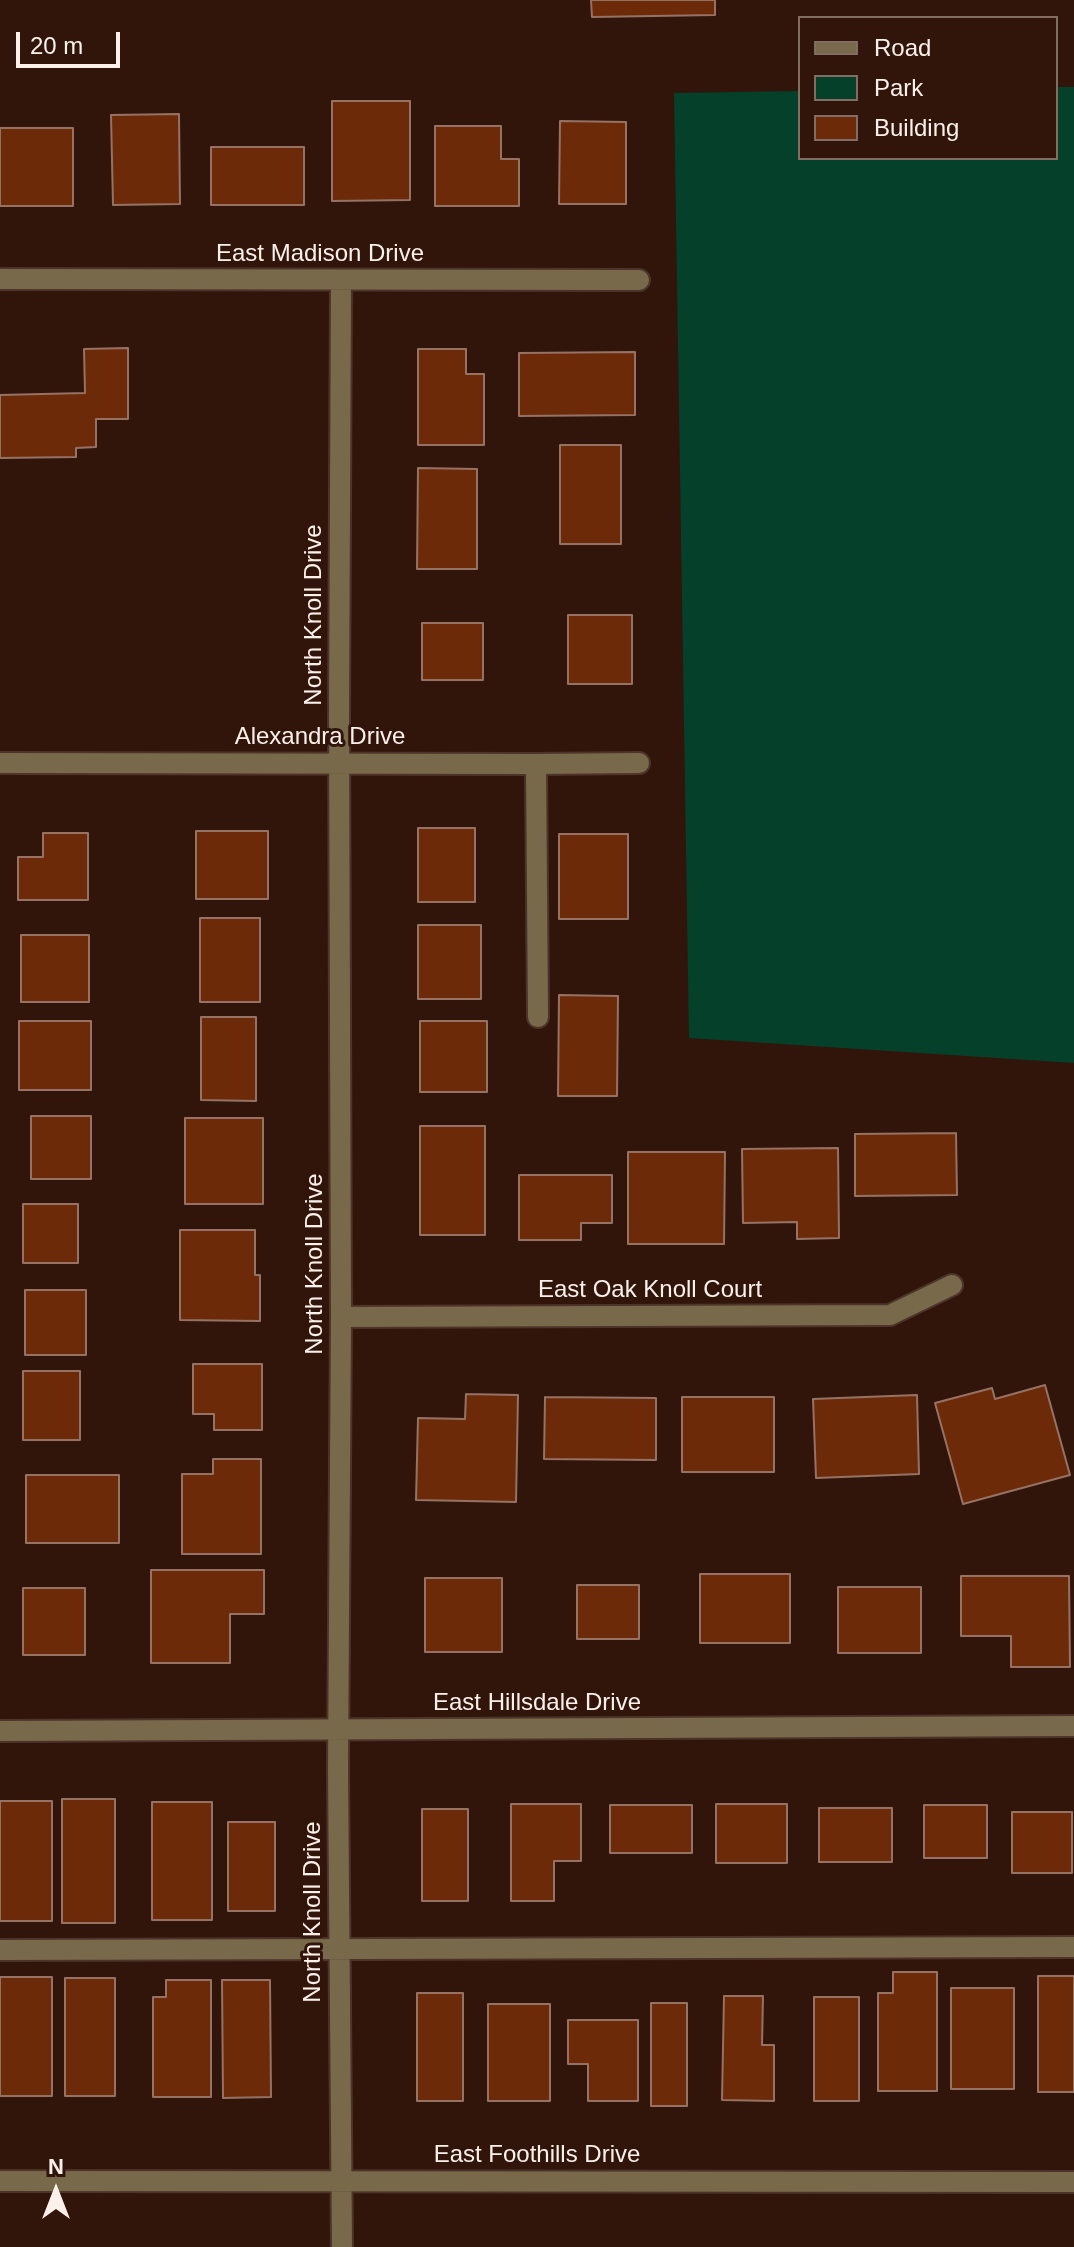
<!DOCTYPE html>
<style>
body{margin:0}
#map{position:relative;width:1074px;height:2247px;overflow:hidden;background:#31150a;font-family:Helvetica,sans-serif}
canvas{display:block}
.legend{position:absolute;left:798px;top:16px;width:260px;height:144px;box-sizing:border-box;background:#31150a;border:2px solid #826d64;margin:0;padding:10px 14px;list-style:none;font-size:24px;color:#fcf0eb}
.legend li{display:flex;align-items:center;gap:16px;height:40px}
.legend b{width:40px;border:2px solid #826d64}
.north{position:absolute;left:16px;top:2151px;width:80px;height:80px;-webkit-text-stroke:6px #31150a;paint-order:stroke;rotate:0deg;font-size:22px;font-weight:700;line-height:32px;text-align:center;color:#fcf0eb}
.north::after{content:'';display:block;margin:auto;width:28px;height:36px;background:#fcf0eb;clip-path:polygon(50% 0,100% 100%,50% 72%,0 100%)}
.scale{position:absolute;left:16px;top:32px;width:104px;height:36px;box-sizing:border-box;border:4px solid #fcf0eb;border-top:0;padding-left:10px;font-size:24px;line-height:28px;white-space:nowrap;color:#fcf0eb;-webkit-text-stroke:6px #31150a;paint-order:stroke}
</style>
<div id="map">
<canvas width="1074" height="2247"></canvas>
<ul class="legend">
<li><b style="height:10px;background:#78694b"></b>Road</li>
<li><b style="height:22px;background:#05412a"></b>Park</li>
<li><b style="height:22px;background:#6d2a08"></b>Building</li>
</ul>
<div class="north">N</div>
<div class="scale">20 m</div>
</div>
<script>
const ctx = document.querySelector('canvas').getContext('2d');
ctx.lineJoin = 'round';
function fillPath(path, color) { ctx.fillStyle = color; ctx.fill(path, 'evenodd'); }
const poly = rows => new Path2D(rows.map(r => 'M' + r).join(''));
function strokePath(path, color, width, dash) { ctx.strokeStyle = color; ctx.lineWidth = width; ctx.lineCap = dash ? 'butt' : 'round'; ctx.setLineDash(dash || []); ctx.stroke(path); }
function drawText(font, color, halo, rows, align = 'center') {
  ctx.font = font + ' Helvetica,sans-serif'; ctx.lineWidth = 6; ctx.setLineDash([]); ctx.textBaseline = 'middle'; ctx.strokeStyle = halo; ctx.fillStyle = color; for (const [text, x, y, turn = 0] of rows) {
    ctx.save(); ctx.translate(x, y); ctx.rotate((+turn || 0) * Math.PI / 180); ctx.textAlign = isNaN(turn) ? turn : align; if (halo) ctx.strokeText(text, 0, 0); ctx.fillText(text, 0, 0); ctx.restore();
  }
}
const green = poly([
 [1056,87,1074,87,1074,1063,689,1038,674,93,800,91,800,158,1056,158]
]);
const building = poly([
 [591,0,715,0,715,15,592,17,591,0],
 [332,101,410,101,410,200,332,201,332,101],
 [179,114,180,204,113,205,111,115,179,114],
 [560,121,626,122,626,204,559,204,560,121],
 [435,126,501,126,501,159,519,159,519,206,435,206,435,126],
 [0,128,73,128,73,206,0,206,0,128],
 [211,147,304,147,304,205,211,205,211,147],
 [128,348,128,419,96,419,96,447,76,448,76,457,0,458,0,395,85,393,84,349,128,348],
 [418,349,466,349,466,374,484,374,484,445,418,445,418,349],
 [635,352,635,415,519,416,519,353,635,352],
 [560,445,621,445,621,544,560,544,560,445],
 [418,468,477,469,477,569,417,569,418,468],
 [568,615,632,615,632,684,568,684,568,615],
 [422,623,483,623,483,680,422,680,422,623],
 [418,828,475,828,475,902,418,902,418,828],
 [196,831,268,831,268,899,196,899,196,831],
 [43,833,88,833,88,900,18,900,18,857,43,857,43,833],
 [559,834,628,834,628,919,559,919,559,834],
 [200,918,260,918,260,1002,200,1002,200,918],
 [418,925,481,925,481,999,418,999,418,925],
 [21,935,89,935,89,1002,21,1002,21,935],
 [559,995,618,996,617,1096,558,1096,559,995],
 [201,1017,256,1017,256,1101,201,1100,201,1017],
 [19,1021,91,1021,91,1090,19,1090,19,1021],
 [420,1021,487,1021,487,1092,420,1092,420,1021],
 [31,1116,91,1116,91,1179,31,1179,31,1116],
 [185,1118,263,1118,263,1204,185,1204,185,1118],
 [420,1126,485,1126,485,1235,420,1235,420,1126],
 [956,1133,957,1195,855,1196,855,1134,956,1133],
 [838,1148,839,1238,797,1239,797,1222,743,1223,742,1149,838,1148],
 [628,1152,725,1152,724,1244,628,1244,628,1152],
 [519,1175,612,1175,612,1223,581,1223,581,1240,519,1240,519,1175],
 [23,1204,78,1204,78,1263,23,1263,23,1204],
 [180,1230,255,1230,255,1275,260,1275,260,1321,180,1320,180,1230],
 [25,1290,86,1290,86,1355,25,1355,25,1290],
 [193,1364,262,1364,262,1430,214,1430,214,1414,193,1414,193,1364],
 [23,1371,80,1371,80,1440,23,1440,23,1371],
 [1045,1385,1070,1475,963,1504,935,1403,992,1388,995,1399,1045,1385],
 [466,1394,518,1395,516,1502,416,1500,418,1418,465,1419,466,1394],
 [917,1395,919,1474,816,1478,813,1399,917,1395],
 [545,1397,656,1398,656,1460,544,1459,545,1397],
 [682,1397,774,1397,774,1472,682,1472,682,1397],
 [213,1459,261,1459,261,1554,182,1554,182,1474,213,1474,213,1459],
 [26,1475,119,1475,119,1543,26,1543,26,1475],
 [151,1570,264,1570,264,1614,230,1614,230,1663,151,1663,151,1570],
 [700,1574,790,1574,790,1643,700,1643,700,1574],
 [961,1576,1069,1576,1070,1667,1011,1667,1011,1636,961,1636,961,1576],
 [425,1578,502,1578,502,1652,425,1652,425,1578],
 [577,1585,639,1585,639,1639,577,1639,577,1585],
 [838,1587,921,1587,921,1653,838,1653,838,1587],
 [23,1588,85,1588,85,1655,23,1655,23,1588],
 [62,1799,115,1799,115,1923,62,1923,62,1799],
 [0,1801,52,1801,52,1921,0,1921,0,1801],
 [152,1802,212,1802,212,1920,152,1920,152,1802],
 [511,1804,581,1804,581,1861,554,1861,554,1901,511,1901,511,1804],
 [716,1804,787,1804,787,1863,716,1863,716,1804],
 [610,1805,692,1805,692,1853,610,1853,610,1805],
 [924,1805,987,1805,987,1858,924,1858,924,1805],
 [819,1808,892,1808,892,1862,819,1862,819,1808],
 [422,1809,468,1809,468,1901,422,1901,422,1809],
 [1012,1812,1072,1812,1072,1873,1012,1873,1012,1812],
 [228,1822,275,1822,275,1911,228,1911,228,1822],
 [893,1972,937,1972,937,2091,878,2091,878,1993,893,1993,893,1972],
 [1038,1976,1074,1976,1074,2092,1038,2092,1038,1976],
 [0,1977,52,1977,52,2096,0,2096,0,1977],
 [65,1978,115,1978,115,2096,65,2096,65,1978],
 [166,1980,211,1980,211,2097,153,2097,153,1997,166,1997,166,1980],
 [222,1980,270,1980,271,2097,223,2098,222,1980],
 [951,1988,1014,1988,1014,2089,951,2089,951,1988],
 [417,1993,463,1993,463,2101,417,2101,417,1993],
 [724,1996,763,1996,762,2045,774,2045,774,2101,722,2100,724,1996],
 [814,1997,859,1997,859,2101,814,2101,814,1997],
 [651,2003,687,2003,687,2106,651,2106,651,2003],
 [488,2004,550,2004,550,2101,488,2101,488,2004],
 [568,2020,638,2020,638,2101,588,2101,588,2064,568,2064,568,2020]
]);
const minor = poly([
 [0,279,639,280],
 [341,280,339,721,341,1317,338,1769,342,2247],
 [0,763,536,764,639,763],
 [536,764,538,1017],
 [341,1317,890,1315,952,1285],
 [0,1731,1074,1726],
 [0,1950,1074,1947],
 [0,2181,1074,2182]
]);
const streetNames = [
 ["East Madison Drive",320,254],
 ["North Knoll Drive",314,615,-90],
 ["Alexandra Drive",320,737],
 ["North Knoll Drive",315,1264,-90],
 ["East Oak Knoll Court",650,1290],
 ["East Hillsdale Drive",537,1703],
 ["North Knoll Drive",313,1912,-90],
 ["East Foothills Drive",537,2155]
];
fillPath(green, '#05412a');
fillPath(building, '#6d2a08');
strokePath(building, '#957264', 2);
strokePath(minor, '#4d342a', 24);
strokePath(minor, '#78694b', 20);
drawText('24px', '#fcf0eb', '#31150a', streetNames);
</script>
